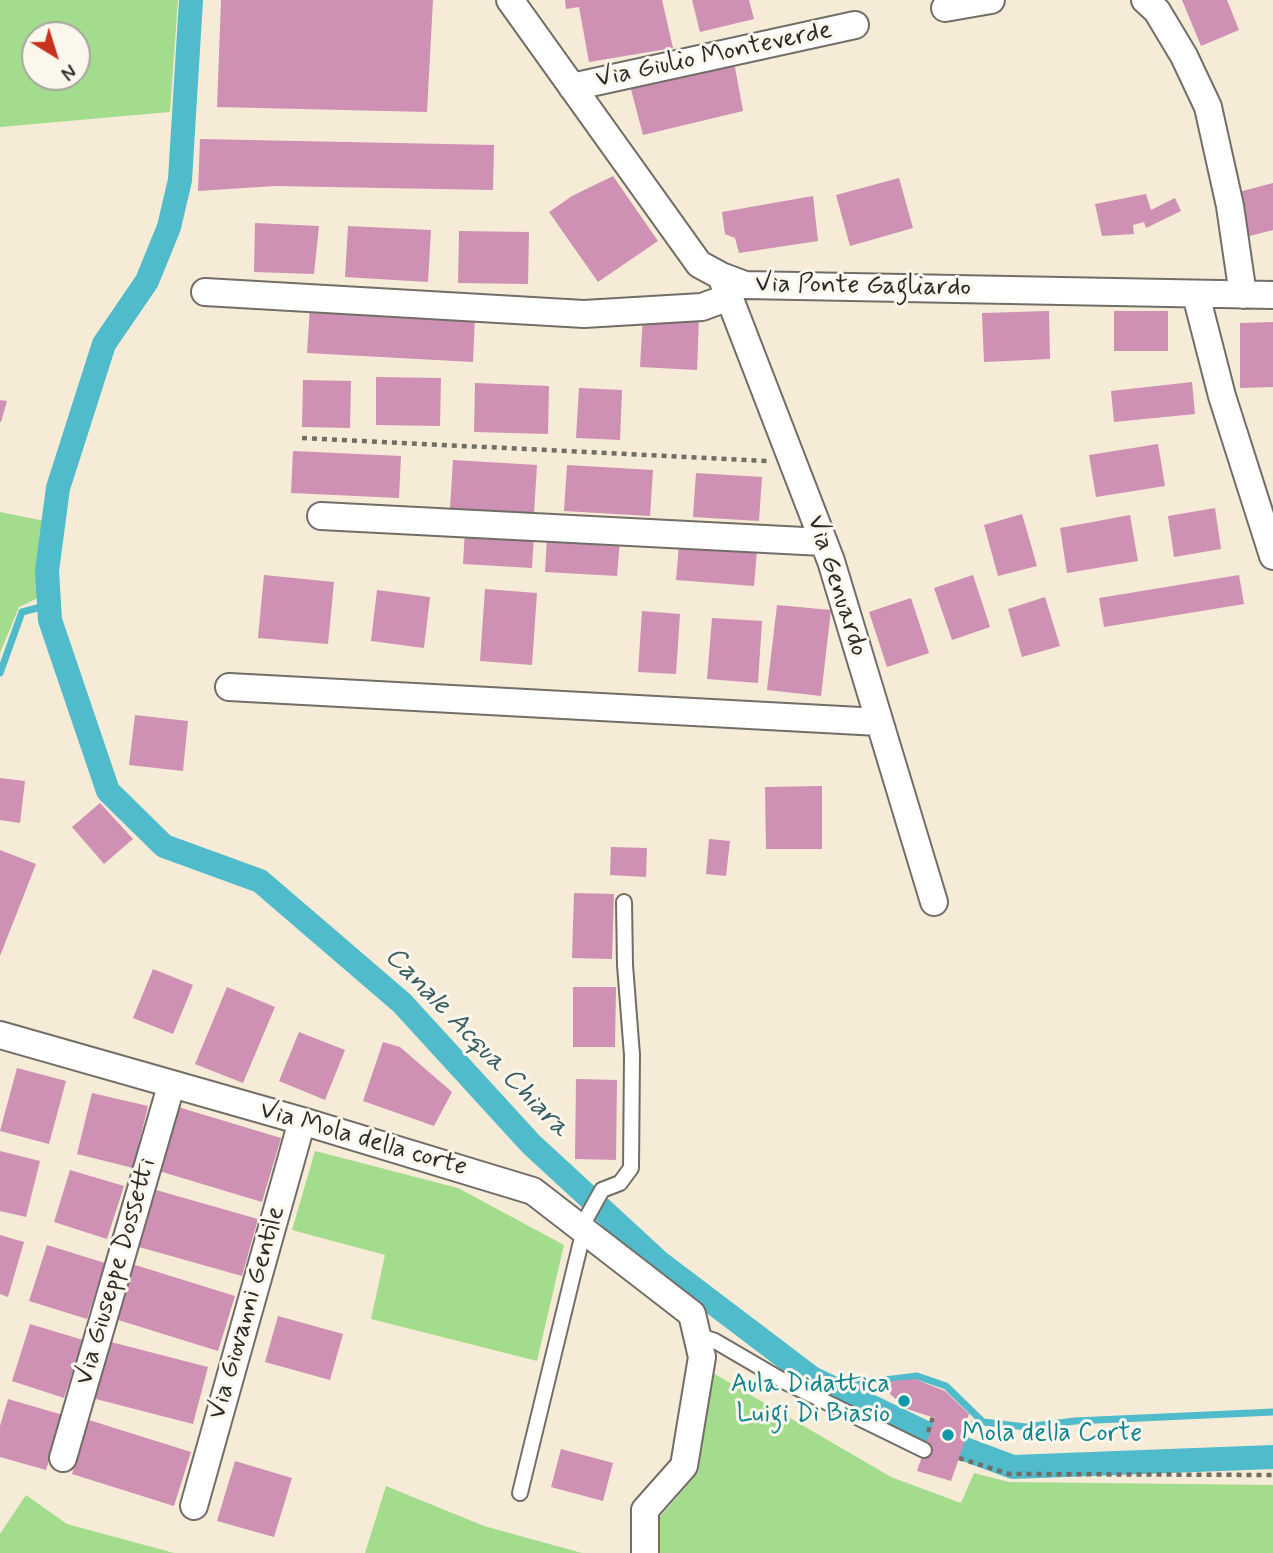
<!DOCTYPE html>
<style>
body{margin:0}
#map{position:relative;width:1273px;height:1553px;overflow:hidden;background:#f5ebd6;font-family:Mynerve,sans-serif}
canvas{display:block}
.north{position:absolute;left:21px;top:21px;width:70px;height:70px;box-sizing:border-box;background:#fbf7ec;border:2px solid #a8a59f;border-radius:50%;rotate:142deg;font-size:19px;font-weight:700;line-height:28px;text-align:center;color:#2b2b2b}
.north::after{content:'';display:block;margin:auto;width:24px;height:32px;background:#c8321e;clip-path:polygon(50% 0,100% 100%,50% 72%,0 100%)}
</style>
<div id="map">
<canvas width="1273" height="1553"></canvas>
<div class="north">N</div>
</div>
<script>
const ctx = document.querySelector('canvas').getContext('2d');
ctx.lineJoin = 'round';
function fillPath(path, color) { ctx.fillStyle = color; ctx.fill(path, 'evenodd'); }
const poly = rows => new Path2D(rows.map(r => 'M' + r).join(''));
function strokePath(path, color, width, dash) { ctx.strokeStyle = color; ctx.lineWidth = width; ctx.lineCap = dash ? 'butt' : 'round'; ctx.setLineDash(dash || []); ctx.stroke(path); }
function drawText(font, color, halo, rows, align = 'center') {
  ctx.font = font + ' Mynerve,sans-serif'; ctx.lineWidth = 6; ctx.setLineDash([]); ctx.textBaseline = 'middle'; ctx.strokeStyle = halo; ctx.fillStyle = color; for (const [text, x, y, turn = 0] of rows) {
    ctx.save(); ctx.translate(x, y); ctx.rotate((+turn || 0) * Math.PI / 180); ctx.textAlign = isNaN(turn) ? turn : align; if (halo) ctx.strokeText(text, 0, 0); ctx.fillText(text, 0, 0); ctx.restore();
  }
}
const green = poly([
 [0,0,178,0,170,112,0,127],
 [35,35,77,35,77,77,35,77],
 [0,512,45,521,40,597,19,607,0,653],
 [315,1151,458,1188,564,1245,537,1361,371,1319,385,1255,292,1230],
 [713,1373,891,1477,961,1503,974,1473,1009,1482,1273,1485,1273,1553,659,1553,658,1519,698,1473],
 [386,1486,484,1526,582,1553,365,1553],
 [26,1495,67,1524,174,1553,0,1553,0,1534]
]);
const stream = poly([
 [0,673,22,612,49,605],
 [828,1387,917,1376,946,1386,983,1422,1026,1427,1075,1421,1273,1412]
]);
const canal = poly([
 [191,0,180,180,169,227,147,281,104,344,58,488,47,571,50,620,108,791,164,846,260,881,402,1003,531,1144,659,1262,812,1378,926,1433],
 [962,1448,1013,1467,1273,1457]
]);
const building = poly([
 [221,0,433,0,427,112,217,107],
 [565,0,662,0,673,48,589,62,579,7,566,9],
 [692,0,749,0,754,19,700,32],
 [1182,0,1227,0,1239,30,1201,46],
 [734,62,743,111,643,135,628,78],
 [200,139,494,145,493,190,275,186,198,191],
 [613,176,658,241,598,282,549,212,572,196],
 [899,178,913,228,850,246,836,195],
 [1273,183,1273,230,1246,237,1235,193],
 [1146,194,1151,210,1175,198,1181,211,1146,228,1144,222,1133,225,1134,234,1102,236,1095,204],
 [813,196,818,241,739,253,735,238,725,234,722,212],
 [255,223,319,226,314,274,254,272],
 [348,226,431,230,428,282,345,277],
 [459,231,529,232,528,284,458,283],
 [310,306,475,315,473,362,307,353],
 [1049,311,1050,359,984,362,982,313],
 [1114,311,1168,311,1168,351,1114,351],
 [643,315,699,317,697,370,640,367],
 [1273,322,1273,387,1240,388,1240,323],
 [376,377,441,378,440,426,376,425],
 [303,380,351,381,350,428,302,427],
 [1192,382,1195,414,1114,422,1111,391],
 [475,383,549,386,548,434,474,432],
 [579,388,622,390,620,440,576,438],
 [0,400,7,401,1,422,0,422],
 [1158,444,1165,486,1096,497,1089,455],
 [293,451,401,456,399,498,291,493],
 [453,460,537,465,534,513,450,508],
 [567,465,653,470,650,516,564,511],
 [696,473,762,477,759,521,693,517],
 [1215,508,1221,549,1174,557,1168,516],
 [1022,514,1037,566,998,576,984,525],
 [1130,515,1138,561,1067,573,1060,528],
 [465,531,534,535,532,568,463,564],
 [547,536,620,540,617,576,545,572],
 [679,545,757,550,754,586,676,580],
 [264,575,334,582,328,644,258,638],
 [973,575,990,627,952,640,934,588],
 [1239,575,1244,604,1104,627,1099,598],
 [485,589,537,593,532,665,480,661],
 [377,590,430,597,424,648,371,641],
 [1045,597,1060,646,1022,657,1008,609],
 [911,598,929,653,887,667,869,612],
 [777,605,831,610,821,696,767,690],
 [642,611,680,614,676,674,638,672],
 [712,618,762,621,758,683,707,679],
 [135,715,188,721,183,771,129,765],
 [0,778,25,781,20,823,0,820],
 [822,786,822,849,766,849,765,787],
 [100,803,133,839,104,864,72,827],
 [709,839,730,841,726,876,706,874],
 [611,847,647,848,646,877,610,875],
 [0,850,36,864,0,956],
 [574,893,614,894,612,959,572,958],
 [153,969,193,985,173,1034,133,1018],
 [227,987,275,1007,243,1083,195,1064],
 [573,987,616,987,615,1047,573,1047],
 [299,1032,345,1050,325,1100,279,1081],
 [383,1042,400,1047,452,1092,434,1126,363,1101],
 [17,1068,66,1081,49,1144,0,1131],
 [576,1079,617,1080,616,1160,575,1159],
 [92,1093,148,1106,133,1168,77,1154],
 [178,1107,281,1138,262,1202,159,1171],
 [0,1151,40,1161,26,1217,0,1211],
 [70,1170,124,1186,107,1239,54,1222],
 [156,1190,258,1219,242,1276,139,1247],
 [0,1235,24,1242,8,1297,0,1294],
 [47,1245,105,1263,87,1319,29,1301],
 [132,1264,235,1296,218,1351,115,1319],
 [278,1316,343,1334,330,1380,265,1362],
 [30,1324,83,1340,64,1398,12,1381],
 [107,1341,208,1367,193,1424,92,1398],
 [915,1379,945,1391,969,1414,967,1420,972,1421,951,1481,917,1471,935,1418,907,1409,889,1393,892,1381],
 [8,1399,63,1415,46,1470,0,1457,0,1426],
 [89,1420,191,1452,174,1506,72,1474],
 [561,1449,613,1463,603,1501,551,1487],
 [235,1461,292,1478,274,1537,217,1521]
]);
const path = poly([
 [302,438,768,461],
 [928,1432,933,1417],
 [959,1458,1009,1474,1273,1475]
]);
const service = poly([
 [697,1335,715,1341,787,1383,924,1450],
 [520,1493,587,1217,602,1190,620,1183,631,1168,632,1055,625,965,624,902]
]);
const minor = poly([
 [510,0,699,264,721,276,745,285,1273,295],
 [1145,0,1157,11,1184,56,1208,107,1230,206,1243,295],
 [945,8,991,0],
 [572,87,855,25],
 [721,276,831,561,934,902],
 [205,292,584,314,702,307,729,297],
 [1196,295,1222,396,1273,556],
 [321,516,823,542],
 [229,687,879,722],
 [0,1035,302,1121,533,1191,692,1314,702,1357,684,1466,645,1510,645,1553],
 [63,1458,171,1086],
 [194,1506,302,1121]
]);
const markers = [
 [904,1401,7,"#0f9aa8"],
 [948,1435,7,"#0f9aa8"]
];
const streetNames = [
 ["Via Giulio Monteverde",714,56,-12],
 ["Via Ponte Gagliardo",863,287,1],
 ["Via Genuardo",836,586,72],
 ["Via Mola della corte",363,1140,16],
 ["Via Giuseppe Dossetti",117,1272,-74],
 ["Via Giovanni Gentile",248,1313,-74]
];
const cultureNames = [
 ["Aula Didattica",890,1386],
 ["Luigi Di Biasio",890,1416],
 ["Mola della Corte",962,1435,"left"]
];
const waterNames = [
 ["Canale Acqua Chiara",476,1043,46]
];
fillPath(green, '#a4dc8d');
strokePath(stream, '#4fbbcb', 7);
strokePath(canal, '#4fbbcb', 24);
fillPath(building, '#cf91b3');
strokePath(service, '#726e67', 18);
strokePath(minor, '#726e67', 30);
strokePath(path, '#726e67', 4.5, [5, 5]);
strokePath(service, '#fff', 14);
strokePath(minor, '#fff', 26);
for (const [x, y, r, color] of markers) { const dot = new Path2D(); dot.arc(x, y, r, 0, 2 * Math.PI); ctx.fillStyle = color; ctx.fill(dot); strokePath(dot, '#fbf7ec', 2.5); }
drawText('26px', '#2b2b2b', '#fbf7ec', streetNames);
drawText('26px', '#0d838f', '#fbf7ec', cultureNames, 'right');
drawText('italic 28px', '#385d63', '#fbf7ec', waterNames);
</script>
